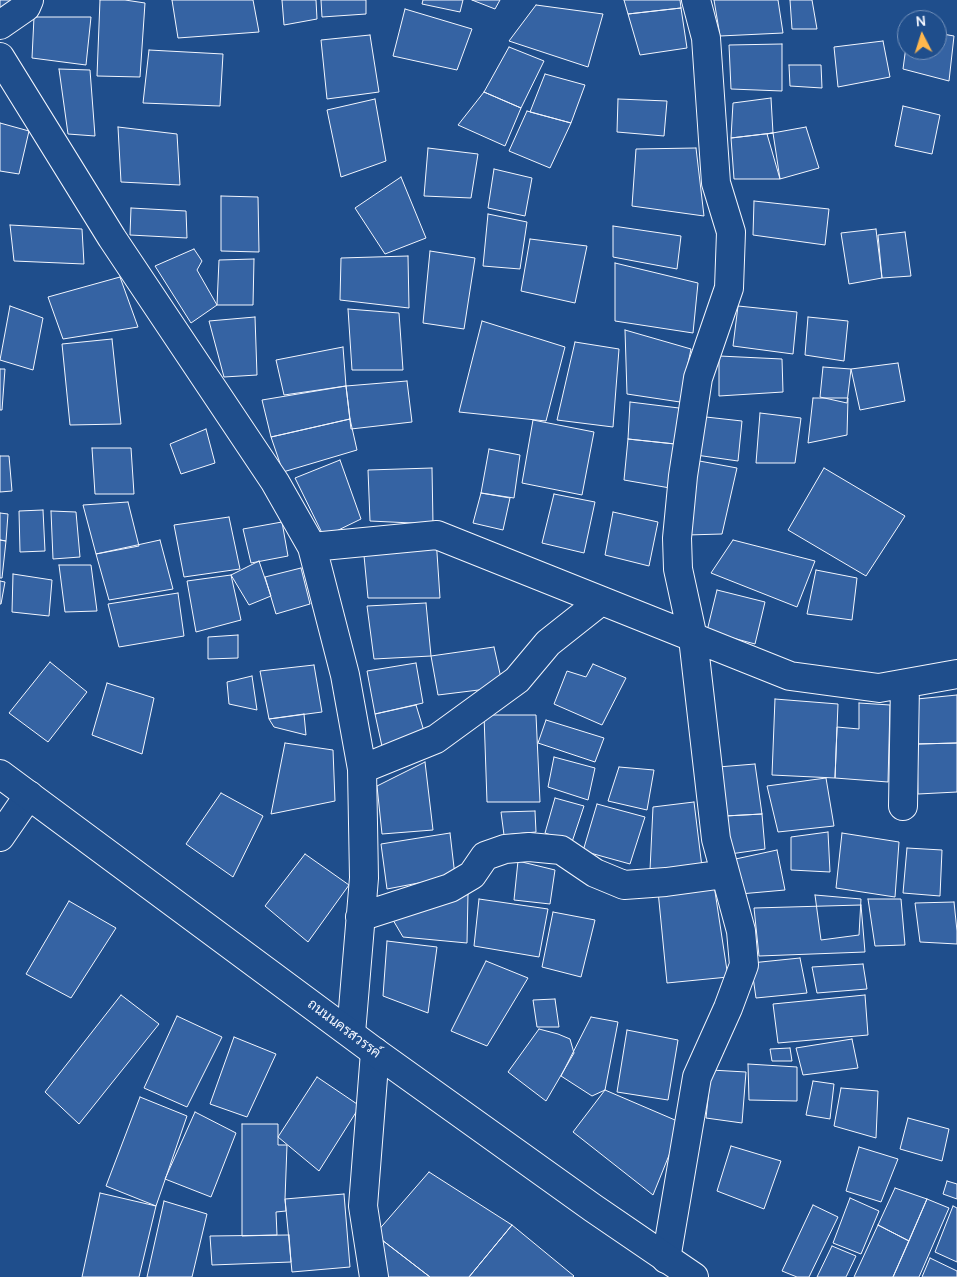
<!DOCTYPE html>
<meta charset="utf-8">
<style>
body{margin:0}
#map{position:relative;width:957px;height:1277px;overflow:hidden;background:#1f4e8c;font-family:Manrope,sans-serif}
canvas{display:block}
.north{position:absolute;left:897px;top:10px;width:50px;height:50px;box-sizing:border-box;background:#1f4e8c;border:1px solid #7391ba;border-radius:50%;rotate:355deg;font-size:14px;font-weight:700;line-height:20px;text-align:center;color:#f2f6ff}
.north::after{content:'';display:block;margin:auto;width:18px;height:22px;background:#ffb74d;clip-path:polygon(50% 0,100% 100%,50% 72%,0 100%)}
</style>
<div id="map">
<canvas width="957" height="1277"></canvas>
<div class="north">N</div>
</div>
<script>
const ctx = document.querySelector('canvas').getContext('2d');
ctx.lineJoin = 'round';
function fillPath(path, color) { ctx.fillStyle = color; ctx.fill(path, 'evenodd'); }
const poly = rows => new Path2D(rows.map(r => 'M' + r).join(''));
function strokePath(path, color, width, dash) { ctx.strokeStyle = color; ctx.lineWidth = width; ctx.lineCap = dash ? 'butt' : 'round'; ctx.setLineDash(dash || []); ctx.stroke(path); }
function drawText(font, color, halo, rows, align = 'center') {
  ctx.font = font + ' Manrope,Sarabun,sans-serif'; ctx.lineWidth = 4; ctx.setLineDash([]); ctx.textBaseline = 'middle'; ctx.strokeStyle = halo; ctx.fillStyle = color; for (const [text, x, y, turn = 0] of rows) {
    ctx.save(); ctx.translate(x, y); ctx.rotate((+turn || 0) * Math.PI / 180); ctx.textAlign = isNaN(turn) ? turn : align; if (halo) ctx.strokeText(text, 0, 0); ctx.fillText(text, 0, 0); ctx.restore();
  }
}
const building = poly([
 [0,0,19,0,0,10,0,0],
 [100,0,125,0,145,3,140,77,97,76,100,0],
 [172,0,253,0,259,32,178,38,172,0],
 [282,0,316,0,317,19,284,25,282,0],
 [321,0,366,0,366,14,322,17,321,0],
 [423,0,463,0,460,12,422,4,423,0],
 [472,0,500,0,495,9,472,0],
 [624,0,680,0,681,8,628,14,624,0],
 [714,0,778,0,783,33,720,36,714,0],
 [790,0,812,0,817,29,792,29,790,0],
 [536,5,603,14,588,67,509,41,536,5],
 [681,8,687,48,640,55,628,14,681,8],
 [405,9,472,29,457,70,393,56,405,9],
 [34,17,91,17,86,65,32,58,34,17],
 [937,33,954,36,949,81,903,69,907,39,907,50,937,50,937,33],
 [370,35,379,92,327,99,321,40,370,35],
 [883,41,890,77,838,87,834,47,883,41],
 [782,44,782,91,731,89,729,45,782,44],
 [509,47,544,61,521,108,484,92,509,47],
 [149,50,223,54,220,106,143,103,149,50],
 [789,65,821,65,822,88,790,86,789,65],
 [59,69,90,70,95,136,68,134,59,69],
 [545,74,585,85,571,123,530,112,545,74],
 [484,92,521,108,505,146,458,125,484,92],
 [771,98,773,133,731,138,733,103,771,98],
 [375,99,386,161,341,177,327,110,375,99],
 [618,99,667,101,664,136,617,132,618,99],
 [903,106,940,115,932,154,895,146,903,106],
 [527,111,571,123,550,168,509,151,527,111],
 [0,123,29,131,19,174,0,171,0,123],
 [118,127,177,134,180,185,121,182,118,127],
 [806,127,819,168,780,179,767,134,806,127],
 [773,133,780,179,734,179,731,138,773,133],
 [428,148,478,154,471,198,424,196,428,148],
 [696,148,704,216,632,206,636,149,696,148],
 [494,169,532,178,525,216,488,208,494,169],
 [401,177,426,238,385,254,355,208,401,177],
 [221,196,258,197,259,252,221,251,221,196],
 [754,201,829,209,825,245,753,235,754,201],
 [131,208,186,211,187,238,130,235,131,208],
 [488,214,527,222,520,269,483,266,488,214],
 [10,225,82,229,84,264,14,261,10,225],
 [613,226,681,236,677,269,613,257,613,226],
 [876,229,882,278,849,284,841,233,876,229],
 [905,232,911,276,882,278,878,235,905,232],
 [530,239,587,246,575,303,521,291,530,239],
 [194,249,202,261,197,270,217,305,191,323,155,266,194,249],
 [430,251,475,258,464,329,423,323,430,251],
 [408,256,409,308,340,300,341,258,408,256],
 [254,259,253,305,217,305,219,260,254,259],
 [615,263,698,283,693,333,615,321,615,263],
 [120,277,138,327,63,339,48,297,120,277],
 [10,306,43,318,33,370,0,360,10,306],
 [738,306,797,312,793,354,733,346,738,306],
 [348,309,399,313,403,370,352,370,348,309],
 [255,317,257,375,224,377,209,321,255,317],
 [808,317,848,321,844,361,805,355,808,317],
 [482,321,565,347,546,421,459,412,482,321],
 [625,330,691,349,680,402,627,394,625,330],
 [112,339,121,424,70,425,62,344,112,339],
 [575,342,619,349,613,427,557,420,575,342],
 [343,347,346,386,284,395,276,360,343,347],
 [719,356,782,359,783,392,719,396,719,356],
 [898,363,905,401,860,410,851,369,898,363],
 [823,367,851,369,847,403,820,397,823,367],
 [0,369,5,369,2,410,0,410,0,369],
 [407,381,412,422,351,429,346,386,407,381],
 [346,386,350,419,271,437,262,400,346,386],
 [813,398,848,398,847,435,808,443,813,398],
 [630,402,679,408,675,444,628,439,630,402],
 [760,413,801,418,795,463,756,463,760,413],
 [706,417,742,421,738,461,696,455,706,417],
 [350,419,357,450,283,472,271,437,350,419],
 [533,420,594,432,582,495,522,483,533,420],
 [206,429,215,463,181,474,170,444,206,429],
 [628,439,675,444,670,488,624,480,628,439],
 [92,448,131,448,134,494,95,494,92,448],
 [489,449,520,455,514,498,481,493,489,449],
 [0,456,9,456,12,491,0,492,0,456],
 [340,460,361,519,324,537,295,478,340,460],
 [694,460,737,468,722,534,687,535,694,460],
 [432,468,433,524,370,521,368,470,432,468],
 [824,468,905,516,866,576,788,530,824,468],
 [481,493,510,498,503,530,473,523,481,493],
 [554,494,595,502,584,553,542,543,554,494],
 [128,502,139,546,96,554,83,505,128,502],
 [43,510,45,551,20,552,19,511,43,510],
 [51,511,76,512,80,557,53,559,51,511],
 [613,512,658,522,649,566,605,555,613,512],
 [0,513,8,514,6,541,0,540,0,513],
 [229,517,240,569,184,577,174,525,229,517],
 [282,522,288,556,251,563,243,529,282,522],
 [436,538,440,598,368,598,363,545,436,538],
 [0,540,6,541,2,578,0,578,0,540],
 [160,540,173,589,109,600,96,554,160,540],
 [733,540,815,561,797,607,711,573,733,540],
 [259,561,271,596,249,605,231,575,259,561],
 [59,565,91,565,97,611,65,612,59,565],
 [301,568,310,604,276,614,265,577,301,568],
 [816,570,857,578,852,620,807,614,816,570],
 [13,574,52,580,49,616,12,612,13,574],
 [231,575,241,620,196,632,187,581,231,575],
 [0,581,5,582,1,604,0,604,0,581],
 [717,590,765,602,755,644,707,631,717,590],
 [178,593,184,636,119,647,108,604,178,593],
 [426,603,431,656,374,659,367,606,426,603],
 [238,635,238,658,208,659,208,637,238,635],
 [494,647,503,687,438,695,431,656,494,647],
 [50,662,87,692,48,742,9,713,50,662],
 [416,663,423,703,375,714,367,671,416,663],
 [593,664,626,678,602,725,554,704,567,671,586,677,593,664],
 [314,665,322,712,269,719,260,671,314,665],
 [252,676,257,710,229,704,227,682,252,676],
 [107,683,154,698,142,754,92,735,107,683],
 [957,695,957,743,917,744,917,699,957,695],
 [775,699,838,704,835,778,772,775,775,699],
 [859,703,890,705,888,782,835,778,837,727,859,729,859,703],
 [416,705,427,741,383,751,375,714,416,705],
 [304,714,306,735,274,727,269,719,304,714],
 [484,715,536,715,540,802,487,802,484,715],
 [546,720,604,738,595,762,538,743,546,720],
 [285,743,333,750,335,801,271,814,285,743],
 [957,743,957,792,918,794,917,744,957,743],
 [554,757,595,768,588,800,548,787,554,757],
 [425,762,433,830,382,834,377,786,425,762],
 [755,764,762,814,725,816,718,767,755,764],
 [619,767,654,770,647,810,608,801,619,767],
 [826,778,834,826,778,832,767,786,826,778],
 [221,793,263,816,233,877,186,844,221,793],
 [555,798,584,806,572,842,545,833,555,798],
 [694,802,702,867,650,870,653,807,694,802],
 [597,804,645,817,630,864,583,851,597,804],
 [535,811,536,832,504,835,501,812,535,811],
 [762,814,765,849,730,854,725,816,762,814],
 [828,832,830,872,791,870,791,837,828,832],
 [450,833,455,876,387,889,381,844,450,833],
 [842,833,899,842,895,897,836,888,842,833],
 [907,848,942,850,940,896,903,893,907,848],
 [777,850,785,890,740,894,731,860,777,850],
 [305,854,349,885,308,942,265,906,305,854],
 [518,861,555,870,550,904,514,900,518,861],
 [714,885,728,977,667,983,658,891,714,885],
 [468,894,467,943,403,937,393,920,468,894],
 [815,895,861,899,859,935,821,940,815,895],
 [479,899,548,909,539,957,474,946,479,899],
 [868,899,901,899,905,945,875,946,868,899],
 [69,901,116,928,71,998,26,974,69,901],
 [954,902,957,931,957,944,920,942,915,903,954,902],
 [861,905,865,952,759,956,754,908,861,905],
 [553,912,595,920,581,977,542,967,553,912],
 [387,941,437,947,428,1013,383,996,387,941],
 [800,958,807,993,756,998,751,963,800,958],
 [486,961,528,978,487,1046,451,1031,486,961],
 [863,964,867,989,817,993,812,967,863,964],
 [121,995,159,1024,79,1124,45,1092,121,995],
 [865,995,868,1035,778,1043,773,1004,865,995],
 [555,999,559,1027,537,1027,533,1000,555,999],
 [177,1016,222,1037,187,1107,144,1088,177,1016],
 [591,1017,618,1022,605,1090,592,1096,561,1076,591,1017],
 [539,1029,558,1034,570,1039,574,1053,546,1101,508,1072,539,1029],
 [627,1030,678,1040,668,1100,617,1092,627,1030],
 [234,1037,276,1054,247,1117,210,1104,234,1037],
 [852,1039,858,1068,803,1075,796,1048,852,1039],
 [790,1048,792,1061,772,1061,770,1049,790,1048],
 [748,1064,797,1067,797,1101,749,1100,748,1064],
 [711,1070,746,1072,742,1123,706,1118,711,1070],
 [317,1077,360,1106,319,1171,278,1137,317,1077],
 [813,1081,834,1084,830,1119,806,1115,813,1081],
 [841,1088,878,1091,876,1138,834,1126,841,1088],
 [605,1090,682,1123,653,1195,573,1132,605,1090],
 [140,1097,187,1116,156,1206,106,1186,140,1097],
 [195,1112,236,1133,211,1197,165,1179,195,1112],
 [908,1118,949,1129,942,1161,900,1149,908,1118],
 [242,1124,278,1124,278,1145,287,1145,285,1199,286,1211,276,1212,277,1235,242,1236,242,1124],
 [731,1146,781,1161,764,1209,717,1191,731,1146],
 [859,1147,898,1159,881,1202,846,1191,859,1147],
 [429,1172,512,1225,469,1277,430,1277,382,1240,376,1233,429,1172],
 [947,1181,957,1184,957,1199,943,1194,947,1181],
 [895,1188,927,1199,909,1241,878,1225,895,1188],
 [100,1193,156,1206,139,1277,82,1277,100,1193],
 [344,1194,350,1267,292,1272,285,1199,344,1194],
 [850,1198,879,1211,861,1254,833,1243,850,1198],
 [927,1199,949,1208,919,1277,893,1277,927,1199],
 [164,1201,207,1214,192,1277,147,1277,164,1201],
 [813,1205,838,1217,809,1277,797,1277,782,1271,813,1205],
 [953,1206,957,1208,957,1262,935,1252,953,1206],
 [512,1225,574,1276,573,1277,469,1277,512,1225],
 [878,1225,909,1241,893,1277,854,1277,878,1225],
 [289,1235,291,1262,212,1265,210,1236,289,1235],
 [382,1240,430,1277,379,1277,382,1240],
 [832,1246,856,1256,846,1277,817,1277,832,1246],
 [930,1258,957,1271,957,1277,922,1277,930,1258]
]);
const street = poly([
 [0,25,26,7,29,0],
 [0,57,112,238,275,482,312,547,345,675,362,769,364,878,351,1033],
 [312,547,437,535,790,676,879,688,957,674],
 [362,769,436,739,517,680,548,643,601,601],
 [903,806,905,684],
 [0,837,29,795],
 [360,917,450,888,472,875,485,856,505,849,529,847,561,850,595,873,624,885,666,882,725,874],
 [666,1259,697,1077,728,1008,744,965,741,931,716,839,693,638,678,569,677,538,683,476,698,378,729,288,731,232,716,183,706,38,696,0],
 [374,1277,363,1206,375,1052]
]);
const primary = poly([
 [0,774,375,1052,593,1208,694,1277]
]);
const streetNames = [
 ["ถนนนครสวรรค์",344,1029,37]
];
fillPath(building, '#3563a3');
strokePath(building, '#f2f6ff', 1);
strokePath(street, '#f2f6ff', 30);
strokePath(primary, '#f2f6ff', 30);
strokePath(street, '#1f4e8c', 28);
strokePath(primary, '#1f4e8c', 28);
drawText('14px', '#f2f6ff', '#1f4e8c', streetNames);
</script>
